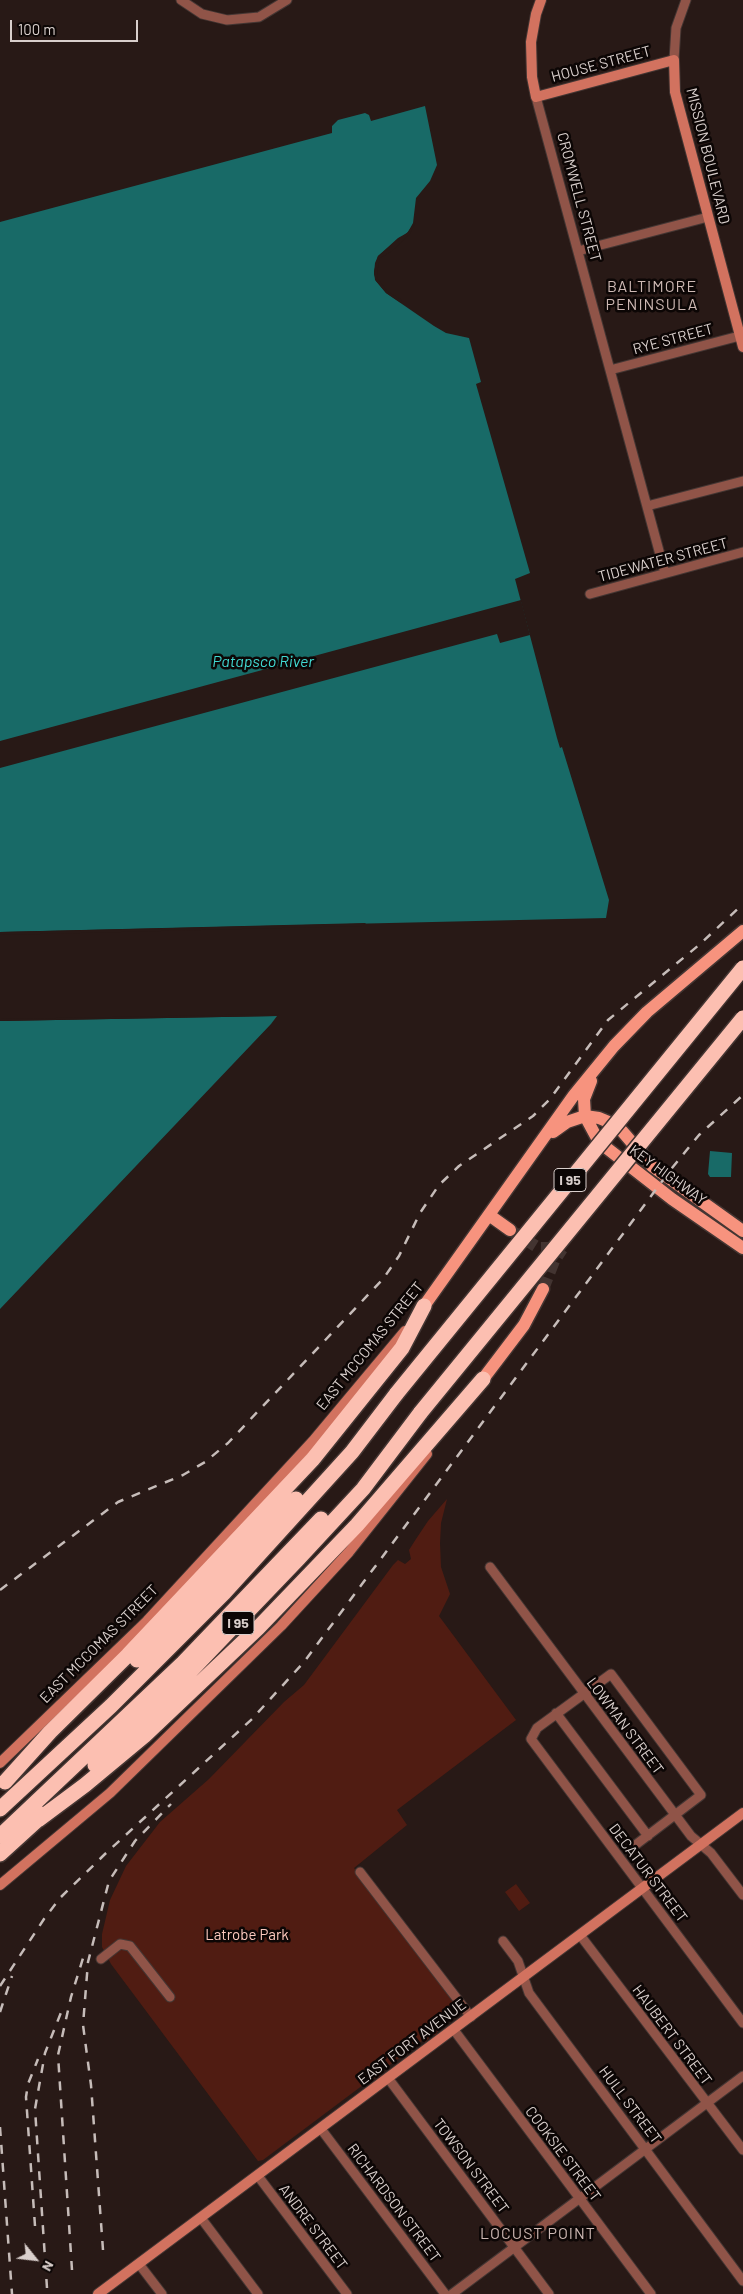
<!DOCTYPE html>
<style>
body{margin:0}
#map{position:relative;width:743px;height:2294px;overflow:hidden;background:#281916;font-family:Barlow,sans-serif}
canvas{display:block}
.north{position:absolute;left:10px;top:2234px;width:50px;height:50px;-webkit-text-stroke:4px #0c0605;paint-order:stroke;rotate:119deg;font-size:14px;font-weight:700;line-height:20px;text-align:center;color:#d9cfcc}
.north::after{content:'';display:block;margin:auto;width:18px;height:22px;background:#d9cfcc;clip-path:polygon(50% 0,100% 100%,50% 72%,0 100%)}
.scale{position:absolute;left:10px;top:20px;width:128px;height:22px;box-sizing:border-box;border:2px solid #d9cfcc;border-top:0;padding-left:6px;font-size:15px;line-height:18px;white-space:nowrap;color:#d9cfcc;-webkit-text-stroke:4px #0c0605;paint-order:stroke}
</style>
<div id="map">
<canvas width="743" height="2294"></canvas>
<div class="north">N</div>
<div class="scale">100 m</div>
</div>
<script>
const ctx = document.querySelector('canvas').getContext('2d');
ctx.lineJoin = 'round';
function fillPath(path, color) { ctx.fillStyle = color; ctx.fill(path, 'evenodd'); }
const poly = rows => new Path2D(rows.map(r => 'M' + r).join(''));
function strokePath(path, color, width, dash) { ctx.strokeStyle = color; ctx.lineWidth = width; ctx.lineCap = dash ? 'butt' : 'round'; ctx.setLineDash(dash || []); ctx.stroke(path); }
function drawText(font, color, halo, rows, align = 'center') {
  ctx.font = font + ' Barlow,sans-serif'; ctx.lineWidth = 5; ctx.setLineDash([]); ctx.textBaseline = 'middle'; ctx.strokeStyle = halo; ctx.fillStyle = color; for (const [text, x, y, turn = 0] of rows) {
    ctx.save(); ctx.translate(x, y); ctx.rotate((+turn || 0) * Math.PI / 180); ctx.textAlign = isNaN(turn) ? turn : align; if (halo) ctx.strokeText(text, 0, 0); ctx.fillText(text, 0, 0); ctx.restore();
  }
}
const green = poly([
 [447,1499,441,1523,440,1543,441,1567,450,1594,439,1616,516,1720,397,1810,407,1825,354,1868,389,1914,434,1960,435,1967,440,1969,455,2000,454,2002,461,2012,439,2028,436,2035,431,2035,426,2042,422,2041,383,2070,380,2077,371,2079,263,2160,258,2161,111,1964,102,1947,102,1934,110,1900,126,1866,160,1822,209,1779,284,1702,304,1685,393,1565,398,1560,405,1564,411,1559,409,1550,416,1539,428,1521],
 [516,1884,530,1903,519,1911,505,1892]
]);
const water = poly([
 [425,106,437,165,430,181,416,198,413,223,408,232,378,256,374,271,375,280,386,293,434,326,446,333,469,338,481,382,476,384,530,573,515,579,557,738,560,748,562,747,609,900,606,918,0,932,0,222,332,133,332,126,338,120,365,113,369,115,371,121],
 [277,1016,271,1024,0,1309,0,1021],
 [710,1151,732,1153,731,1177,710,1177,708,1174]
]);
const pier = poly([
 [416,221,410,234,392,251,380,258,377,272,378,279,387,291,402,300,401,303,386,293,376,281,374,274,375,263,378,256,398,238,407,233],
 [521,600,530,635,500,643,497,634,0,768,0,741],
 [366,923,363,926,0,935,0,932],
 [279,1014,277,1016,0,1021,0,1019]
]);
const primaryTunnel = poly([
 [510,1230,539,1248,560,1248],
 [543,1289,554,1261,562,1249]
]);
const street = poly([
 [181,0,202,14,227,20,259,17,287,0],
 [674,60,676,28,686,0],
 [536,97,665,573],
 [578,251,708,217],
 [610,370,743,335],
 [647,506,743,481],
 [590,594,743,552],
 [490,1567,691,1836,711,1853,743,1895],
 [556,1713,648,1836],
 [634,1846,701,1795,611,1674,537,1728,531,1739,743,2023],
 [360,1872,471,2017],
 [580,1935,743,2150],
 [503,1941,518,1961,529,1993,743,2281],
 [101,1959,120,1944,130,1946,170,1997],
 [454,2030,651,2294],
 [388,2078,549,2294],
 [321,2129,445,2294],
 [258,2176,347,2294],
 [201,2218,258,2294],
 [139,2264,162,2294],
 [452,2294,743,2076]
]);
const secondary = poly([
 [541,0,536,14,531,42,532,77,536,97,674,60,675,92,743,347],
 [0,1763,147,1621,313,1441,405,1331],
 [0,1885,110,1793,281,1626,349,1552,427,1454],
 [98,2294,743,1813]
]);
const primary = poly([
 [591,1081,584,1099,585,1116,599,1142,672,1199,743,1248],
 [553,1132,567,1122,585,1116,599,1118,611,1123,622,1131,652,1166,743,1231],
 [489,1215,510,1230],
 [424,1306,574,1095,614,1046,647,1012,743,931],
 [483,1379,524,1325,543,1289]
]);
const highway = poly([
 [137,1660,238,1560,296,1499],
 [95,1765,183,1679,299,1558,363,1489,421,1412],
 [5,1782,50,1732,128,1655,313,1459,402,1348,424,1306],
 [0,1809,111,1706,224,1593,352,1452,397,1393],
 [38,1820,85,1785,144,1736,258,1628,357,1525,483,1379],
 [0,1836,183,1663,321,1519],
 [0,1854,44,1814]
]);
const rail = poly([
 [0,1590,118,1502,183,1475,205,1462,228,1443,383,1279,399,1256,420,1213,439,1185,459,1166,533,1116,550,1099,608,1020,699,945,743,904],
 [0,1986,44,1919,60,1898,105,1854,252,1719,304,1662,672,1168,699,1135,743,1095],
 [0,2012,12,1976],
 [0,2127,12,2294],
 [35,2226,26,2097,28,2084,38,2059],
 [103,2250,91,2085,83,2025,88,1962,109,1881,135,1841,171,1804],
 [72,2270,58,2055,71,1997,84,1955],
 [47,2288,35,2109,45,2053,62,2010]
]);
const highwayBridge = poly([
 [397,1393,743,968],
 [421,1412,743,1018]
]);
const shields = [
 [570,1180,32],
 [238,1623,32]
];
const shieldNames = [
 ["I 95",570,1180],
 ["I 95",238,1623]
];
const streetNames = [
 ["HOUSE STREET",601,64,-15],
 ["MISSION BOULEVARD",708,156,76],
 ["CROMWELL STREET",579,197,75],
 ["RYE STREET",673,339,-15],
 ["TIDEWATER STREET",663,560,-15],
 ["KEY HIGHWAY",668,1175,36],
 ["EAST MCCOMAS STREET",370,1346,-51],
 ["EAST MCCOMAS STREET",99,1644,-45],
 ["LOWMAN STREET",625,1726,53],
 ["DECATUR STREET",648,1873,53],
 ["HAUBERT STREET",672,2035,53],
 ["EAST FORT AVENUE",412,2042,-37],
 ["HULL STREET",630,2105,53],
 ["COOKSIE STREET",563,2154,53],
 ["TOWSON STREET",471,2166,53],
 ["RICHARDSON STREET",394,2203,53],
 ["ANDRE STREET",313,2227,53]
];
const parkNames = [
 ["Latrobe Park",247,1935]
];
const neighbourhoodNames = [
 ["BALTIMORE",652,287],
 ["PENINSULA",652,305],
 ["LOCUST POINT",538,2234]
];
const waterNames = [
 ["Patapsco River",263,662]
];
fillPath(green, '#501c12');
fillPath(water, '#186a67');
fillPath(pier, '#281916');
strokePath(primaryTunnel, '#433431', 12, [12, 6]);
strokePath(street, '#443633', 11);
strokePath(secondary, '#443633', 12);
strokePath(primary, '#443633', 15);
strokePath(highway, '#443633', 18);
strokePath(street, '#905448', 9);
strokePath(secondary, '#d2725f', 10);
strokePath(primary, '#f7937e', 12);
strokePath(highway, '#fcbfb1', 15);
strokePath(rail, '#c6bcb9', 2.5, [9, 9]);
strokePath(highwayBridge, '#443633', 18, []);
strokePath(highwayBridge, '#fcbfb1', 15);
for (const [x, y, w] of shields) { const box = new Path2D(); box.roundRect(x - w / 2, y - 11.5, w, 23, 4); ctx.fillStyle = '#0c0605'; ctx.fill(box); strokePath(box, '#d9cfcc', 1); }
drawText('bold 14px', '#d9cfcc', null, shieldNames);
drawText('15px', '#d9cfcc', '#0c0605', streetNames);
drawText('15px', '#fdc9be', '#0c0605', parkNames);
ctx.letterSpacing = '1px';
drawText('16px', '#ceb9b4', '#0c0605', neighbourhoodNames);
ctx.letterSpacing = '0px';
drawText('italic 16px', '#41d8d2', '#0c0605', waterNames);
</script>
